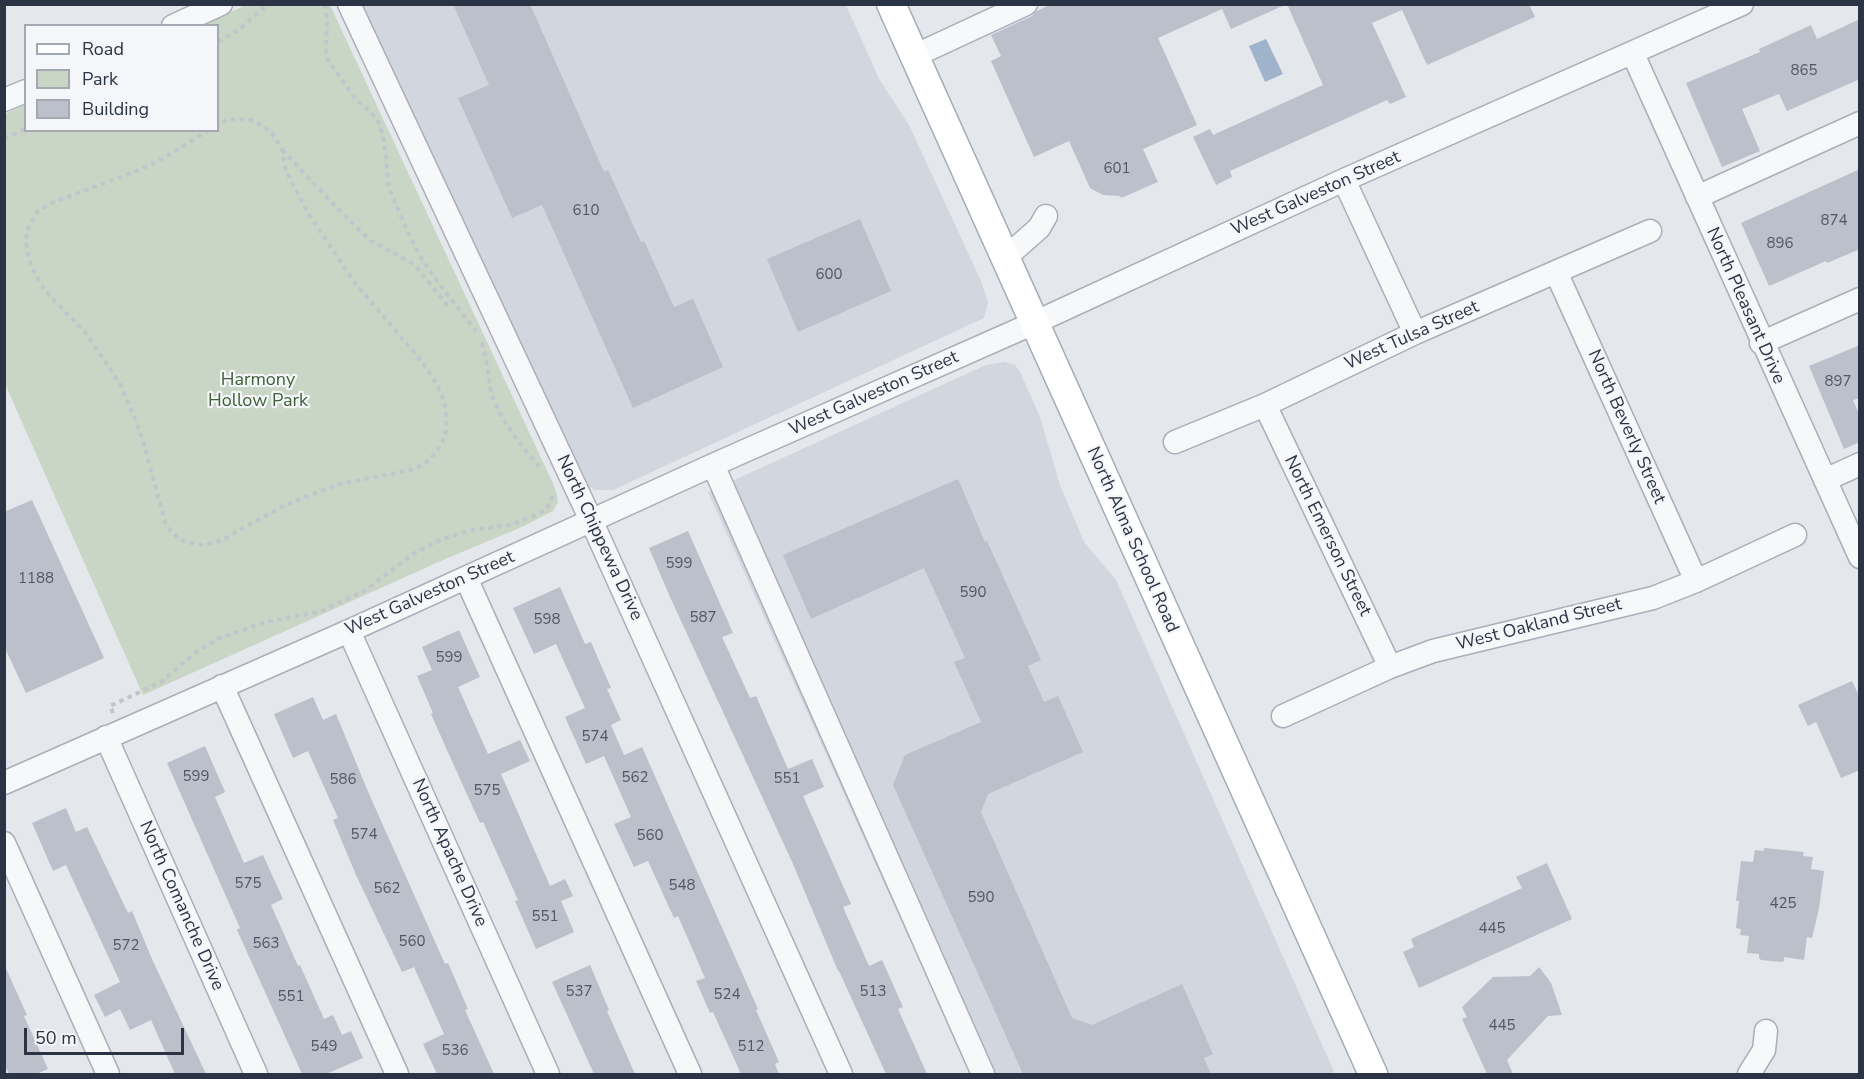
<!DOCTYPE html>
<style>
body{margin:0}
#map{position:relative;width:1864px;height:1079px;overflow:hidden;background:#e4e7ec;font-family:"Nunito Sans",sans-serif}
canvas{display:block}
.frame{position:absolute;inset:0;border:6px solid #2b3445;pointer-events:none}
.legend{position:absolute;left:24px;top:24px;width:195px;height:108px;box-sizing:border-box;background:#f4f6f9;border:2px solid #a4a8b1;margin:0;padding:8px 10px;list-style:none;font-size:18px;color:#2b3445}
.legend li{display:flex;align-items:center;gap:12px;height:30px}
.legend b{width:30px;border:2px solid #a4a8b1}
.scale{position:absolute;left:24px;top:1028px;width:160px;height:27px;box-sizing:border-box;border:3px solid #2b3445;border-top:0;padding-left:8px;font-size:18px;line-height:21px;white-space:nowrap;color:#2b3445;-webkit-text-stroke:4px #f4f6f9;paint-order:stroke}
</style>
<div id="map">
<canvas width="1864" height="1079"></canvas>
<div class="frame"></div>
<ul class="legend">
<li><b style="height:8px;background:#fff"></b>Road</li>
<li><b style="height:16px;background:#c9d6c5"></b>Park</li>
<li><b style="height:16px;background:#bbc0ca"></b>Building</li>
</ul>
<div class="scale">50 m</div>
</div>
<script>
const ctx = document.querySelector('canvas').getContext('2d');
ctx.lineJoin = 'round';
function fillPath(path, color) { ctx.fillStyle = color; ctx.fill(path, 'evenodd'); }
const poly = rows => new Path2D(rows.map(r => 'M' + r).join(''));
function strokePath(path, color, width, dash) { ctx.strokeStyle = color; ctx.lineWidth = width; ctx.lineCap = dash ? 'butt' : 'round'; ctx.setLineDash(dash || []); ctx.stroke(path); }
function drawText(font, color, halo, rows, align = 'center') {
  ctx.font = font + ' "Nunito Sans",sans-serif'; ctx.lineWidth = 4.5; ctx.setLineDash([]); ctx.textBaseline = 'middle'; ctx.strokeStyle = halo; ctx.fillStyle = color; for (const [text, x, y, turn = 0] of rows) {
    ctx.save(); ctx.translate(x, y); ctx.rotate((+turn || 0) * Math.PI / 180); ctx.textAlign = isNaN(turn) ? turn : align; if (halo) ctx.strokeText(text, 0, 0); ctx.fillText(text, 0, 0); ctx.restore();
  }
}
const built = poly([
 [361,5,846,5,879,79,909,125,981,281,988,302,984,318,613,490,595,490,584,484],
 [1004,362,1015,365,1020,372,1040,417,1060,485,1084,542,1116,580,1335,1074,970,1074,708,492,986,365]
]);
const green = poly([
 [248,4,330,5,550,477,556,491,558,502,553,511,522,527,443,560,143,695,5,384,5,114,25,105,26,130,218,130,218,26,201,25]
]);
const water = poly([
 [1266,39,1283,74,1265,82,1249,46]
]);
const building = poly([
 [453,4,530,4,604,172,608,170,641,242,644,241,674,307,693,299,723,367,633,408,542,205,512,218,458,98,489,85],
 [1051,4,1287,4,1231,29,1222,9,1158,38,1197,125,1143,149,1158,182,1121,198,1120,196,1103,195,1090,188,1069,141,1034,157,991,61,1001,56,991,35,1032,16,1037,11],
 [1287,4,1529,4,1535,17,1427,65,1402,10,1372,23,1406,97,1390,104,1387,100,1230,171,1232,177,1216,185,1193,137,1210,129,1213,135,1323,85],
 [1860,19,1860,79,1787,111,1779,94,1742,109,1760,151,1722,167,1686,83,1760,52,1759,49,1811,25,1817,39],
 [1860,169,1860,249,1827,263,1826,261,1769,286,1741,223],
 [860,219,891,291,798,332,767,259],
 [1860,345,1860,398,1853,400,1860,416,1860,442,1844,449,1809,366],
 [958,479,985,542,987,541,1041,660,1028,666,1044,702,1058,696,1083,752,988,794,981,812,1072,1018,1092,1025,1182,984,1213,1054,1204,1058,1211,1074,1023,1074,893,785,905,755,981,722,954,662,965,658,924,568,811,619,783,555],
 [32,500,104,658,26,693,4,646,4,512],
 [688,531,733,633,722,637,750,698,756,696,788,769,812,759,824,787,803,796,851,904,843,907,869,966,882,960,903,1007,898,1009,927,1074,886,1074,839,971,838,971,793,864,670,597,649,548],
 [560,587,585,644,591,642,611,688,607,689,621,720,611,725,624,755,642,747,758,1009,756,1010,779,1062,775,1064,779,1074,741,1074,713,1012,710,1013,696,981,705,978,678,916,674,918,648,861,634,867,614,824,631,817,604,756,586,764,565,717,585,708,556,644,534,654,513,608],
 [459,630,480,677,458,687,488,754,520,740,530,761,501,774,550,886,565,879,573,896,561,901,574,932,536,949,515,901,518,900,483,822,480,823,451,759,431,714,433,713,417,676,432,670,422,647],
 [1852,681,1860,698,1860,770,1841,778,1816,722,1808,726,1798,705],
 [313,697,323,720,336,714,369,794,445,964,448,963,468,1009,465,1010,494,1074,437,1074,423,1044,444,1034,414,967,402,972,356,875,333,820,338,818,308,751,293,758,274,714],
 [205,746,225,792,215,797,244,863,263,855,283,899,271,905,298,966,300,965,324,1019,333,1015,342,1035,351,1031,363,1058,326,1074,302,1074,237,930,240,928,167,763],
 [66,808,76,832,87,827,128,913,132,911,152,959,206,1074,175,1074,151,1020,130,1030,120,1009,105,1017,94,995,120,982,66,865,53,871,32,823],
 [1764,848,1804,852,1803,856,1813,857,1811,869,1824,871,1819,908,1812,938,1807,937,1804,960,1784,957,1784,961,1781,962,1761,960,1759,958,1759,954,1747,953,1749,936,1740,935,1741,929,1736,928,1739,901,1736,901,1741,861,1753,862,1755,850,1764,851],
 [1547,863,1572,919,1419,988,1403,952,1414,947,1411,939,1522,888,1516,877],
 [4,964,27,1015,24,1016,48,1069,36,1074,9,1074,4,1064],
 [590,965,609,1010,607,1011,635,1074,594,1074,552,982],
 [1539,967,1551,983,1562,1015,1548,1016,1507,1060,1513,1074,1487,1074,1462,1019,1467,1017,1462,1007,1493,977,1530,976]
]);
const path = poly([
 [325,4,327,20,326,57,356,100,370,111,379,123,384,140,389,188,403,221,419,254,434,277,476,331],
 [218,42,240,29,268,4],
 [209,130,162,159,137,171,54,202,38,211,29,226,26,238,27,252,32,268,46,292,85,332,120,384,132,411,143,441,165,522,170,530,179,539,190,543,204,545,220,541,285,505,336,485,410,470,423,465,436,453,445,437,447,420,444,401,436,383,423,363,355,283,309,215,286,171,282,150,275,137,264,126,251,120,227,119,218,125],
 [4,138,26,129],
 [282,150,349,220,371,241,414,264,447,305,453,302],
 [482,343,488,369,491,393,499,412,518,441,541,469],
 [113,713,110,706,161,682,199,650,218,639,265,622,319,612,364,591,413,554,442,539,473,530,510,525,534,516,546,510,554,494]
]);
const minor = poly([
 [349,4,591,520,841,1074],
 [173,26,221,4],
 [1633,54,1860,557],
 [914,56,1026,4],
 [4,100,26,91],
 [1344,180,1415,333],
 [1697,197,1860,123],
 [1005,258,1039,228,1046,216],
 [1556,272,1696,581],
 [1761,343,1860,299],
 [1265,405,1390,667],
 [1175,442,1265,405,1415,333,1650,231],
 [713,465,983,1074],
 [1825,480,1860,464],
 [466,578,690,1074],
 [349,631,548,1074],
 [222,686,397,1074],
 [1283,716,1390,667,1433,651,1653,598,1696,581,1795,535],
 [106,737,256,1074],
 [4,783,349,631,713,465,1034,323,1344,180,1742,4],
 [4,843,108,1074],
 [1749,1074,1764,1050,1766,1031]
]);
const major = poly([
 [891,4,1373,1074]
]);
const numberNames = [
 ["865",1804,71],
 ["601",1117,169],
 ["610",586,211],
 ["874",1834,221],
 ["896",1780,244],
 ["600",829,275],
 ["897",1838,382],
 ["599",679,564],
 ["1188",36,579],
 ["590",973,593],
 ["587",703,618],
 ["598",547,620],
 ["599",449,658],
 ["574",595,737],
 ["599",196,777],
 ["562",635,778],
 ["551",787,779],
 ["586",343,780],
 ["575",487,791],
 ["574",364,835],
 ["560",650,836],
 ["575",248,884],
 ["548",682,886],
 ["562",387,889],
 ["590",981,898],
 ["425",1783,904],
 ["551",545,917],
 ["445",1492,929],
 ["560",412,942],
 ["563",266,944],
 ["572",126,946],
 ["537",579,992],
 ["513",873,992],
 ["524",727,995],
 ["551",291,997],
 ["445",1502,1026],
 ["549",324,1047],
 ["512",751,1047],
 ["536",455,1051]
];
const streetNames = [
 ["West Galveston Street",1316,194,-24],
 ["North Pleasant Drive",1745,306,66],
 ["West Tulsa Street",1412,336,-24],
 ["West Galveston Street",874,394,-24],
 ["North Beverly Street",1626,427,66],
 ["North Emerson Street",1327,536,64],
 ["North Chippewa Drive",599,538,65],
 ["North Alma School Road",1132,540,66],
 ["West Galveston Street",430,594,-24],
 ["West Oakland Street",1539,625,-14],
 ["North Apache Drive",449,853,66],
 ["North Comanche Drive",181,906,66]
];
const parkNames = [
 ["Harmony",258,381],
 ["Hollow Park",258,402]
];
fillPath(built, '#d2d6de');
fillPath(green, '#c9d6c5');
fillPath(water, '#9fb4cc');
fillPath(building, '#bbc0ca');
strokePath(minor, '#a9aeb7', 25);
strokePath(major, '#a3abb8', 31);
strokePath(path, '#c2c5cb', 4, [4.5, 4.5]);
strokePath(minor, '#f7f8fa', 22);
strokePath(major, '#fff', 28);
drawText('15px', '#4f5766', null, numberNames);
drawText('18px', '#2b3445', '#f4f6f9', streetNames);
drawText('18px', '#3f6138', '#f4f6f9', parkNames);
</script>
